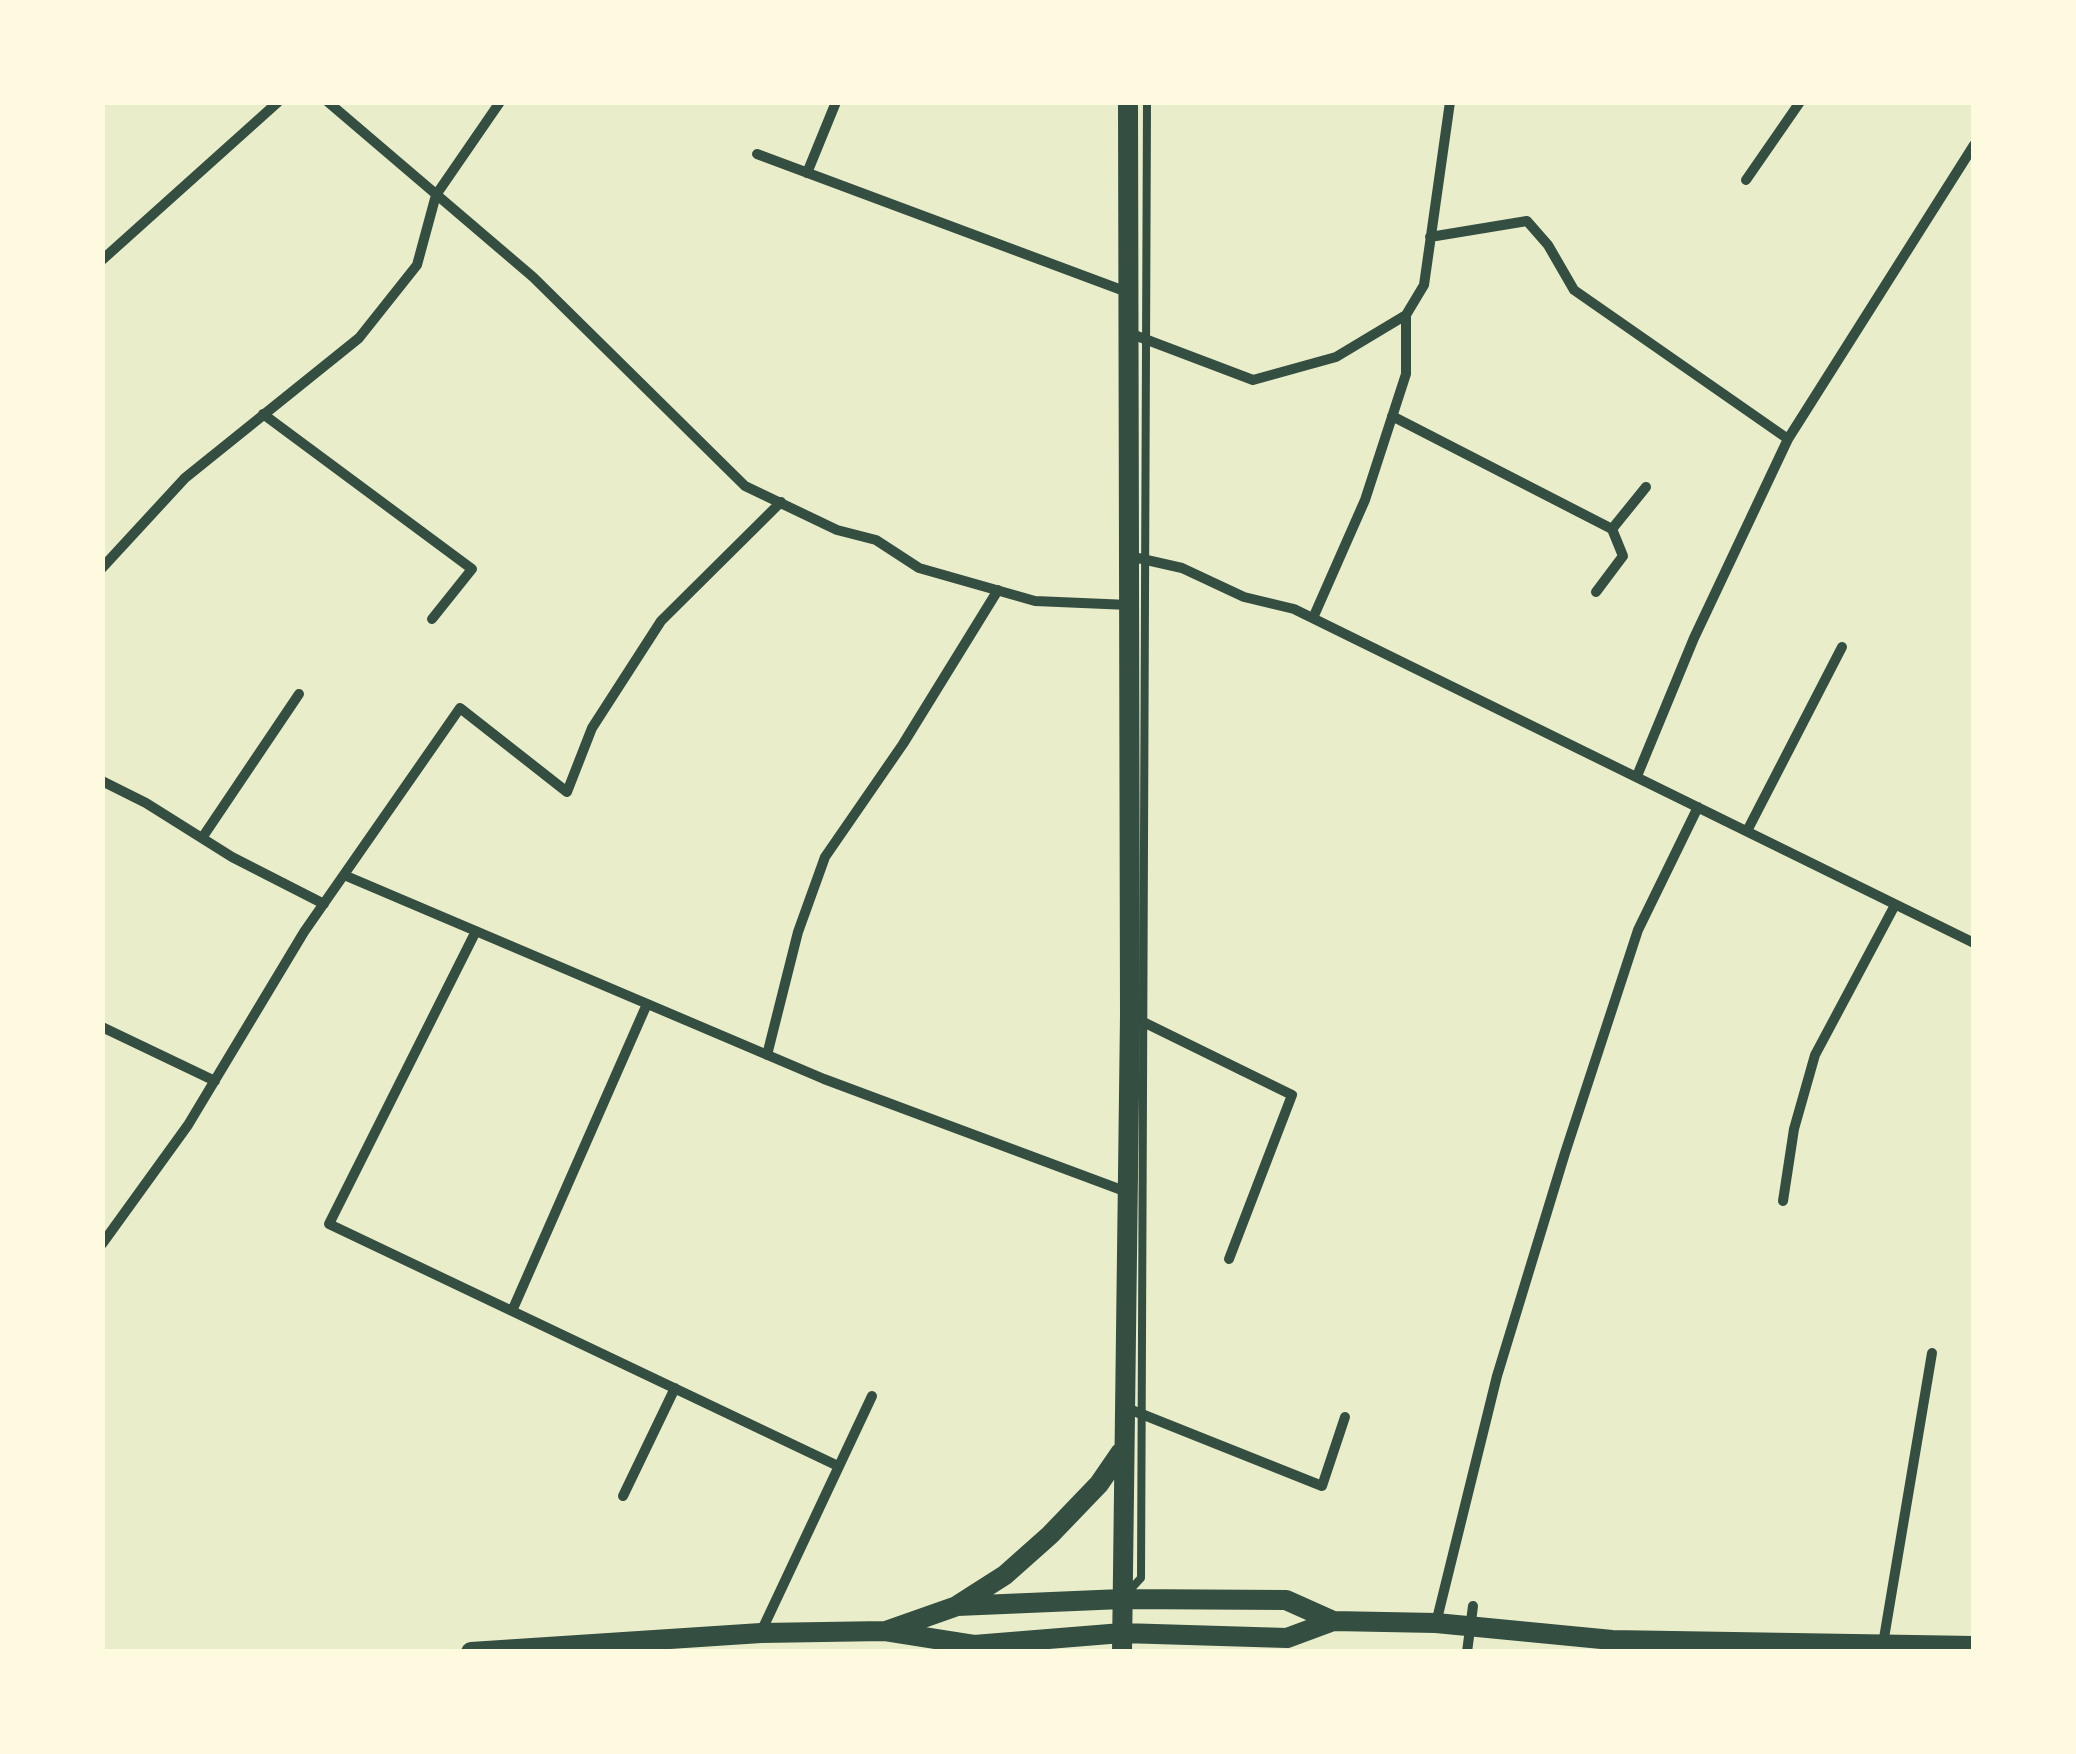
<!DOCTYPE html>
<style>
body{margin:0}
#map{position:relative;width:2076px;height:1754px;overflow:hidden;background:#e9edc9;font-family:Quicksand,sans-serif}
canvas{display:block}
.frame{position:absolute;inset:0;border:105px solid #fefae0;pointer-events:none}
</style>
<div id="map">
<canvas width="2076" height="1754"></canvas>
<div class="frame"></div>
</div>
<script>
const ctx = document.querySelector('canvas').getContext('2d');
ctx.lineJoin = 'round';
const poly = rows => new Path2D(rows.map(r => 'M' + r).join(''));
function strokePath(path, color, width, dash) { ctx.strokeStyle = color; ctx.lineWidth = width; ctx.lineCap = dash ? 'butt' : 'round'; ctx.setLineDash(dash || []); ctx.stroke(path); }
const service = poly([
 [1128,1592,1141,1578,1147,102]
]);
const minor = poly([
 [328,102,533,277,745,486,837,530,876,540,919,568,1035,601,1129,605],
 [757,154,1127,292],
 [807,173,836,102],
 [1746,180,1800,102],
 [1430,237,1527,221,1548,245,1574,290,1788,439],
 [102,260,278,102],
 [1129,333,1253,380,1336,357,1406,315,1424,285,1450,102],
 [263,414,472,569,432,619],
 [1392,416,1612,529],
 [1129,556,1182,568,1244,597,1294,609,1974,943],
 [102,568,185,478,359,338,417,265,436,195,500,102],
 [1596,592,1623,556,1612,529,1646,487],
 [1313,618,1365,500,1406,374,1406,315],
 [1637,776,1694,638,1788,439,1974,145],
 [102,781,146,803,232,857,324,904],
 [1747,831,1842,647],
 [202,838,299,694],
 [344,875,824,1079,1127,1192],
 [476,931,329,1224,838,1466],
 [1131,1016,1292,1095,1229,1259],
 [102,1027,215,1081],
 [767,1055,798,932,825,857,903,744,998,590],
 [1783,1201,1794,1129,1815,1055,1895,905],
 [102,1244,188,1125,304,932,460,708,567,792,592,728,661,621,781,502],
 [512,1311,647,1004],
 [1124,1407,1322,1486,1345,1417],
 [623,1496,675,1388],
 [1436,1623,1497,1376,1565,1153,1638,930,1698,807],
 [761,1632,872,1396],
 [1883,1644,1932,1353],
 [1467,1652,1473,1606]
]);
const secondary = poly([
 [958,1605,1005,1575,1050,1535,1099,1484,1121,1452],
 [886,1631,957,1606,1122,1599,1286,1600,1333,1621],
 [471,1652,761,1633,885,1631,974,1645,1122,1633,1287,1638,1333,1621,1436,1623,1612,1640,1974,1646],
 [1122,1652,1130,1015,1128,102]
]);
strokePath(service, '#344e41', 8);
strokePath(minor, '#344e41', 10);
strokePath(secondary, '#344e41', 20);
</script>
